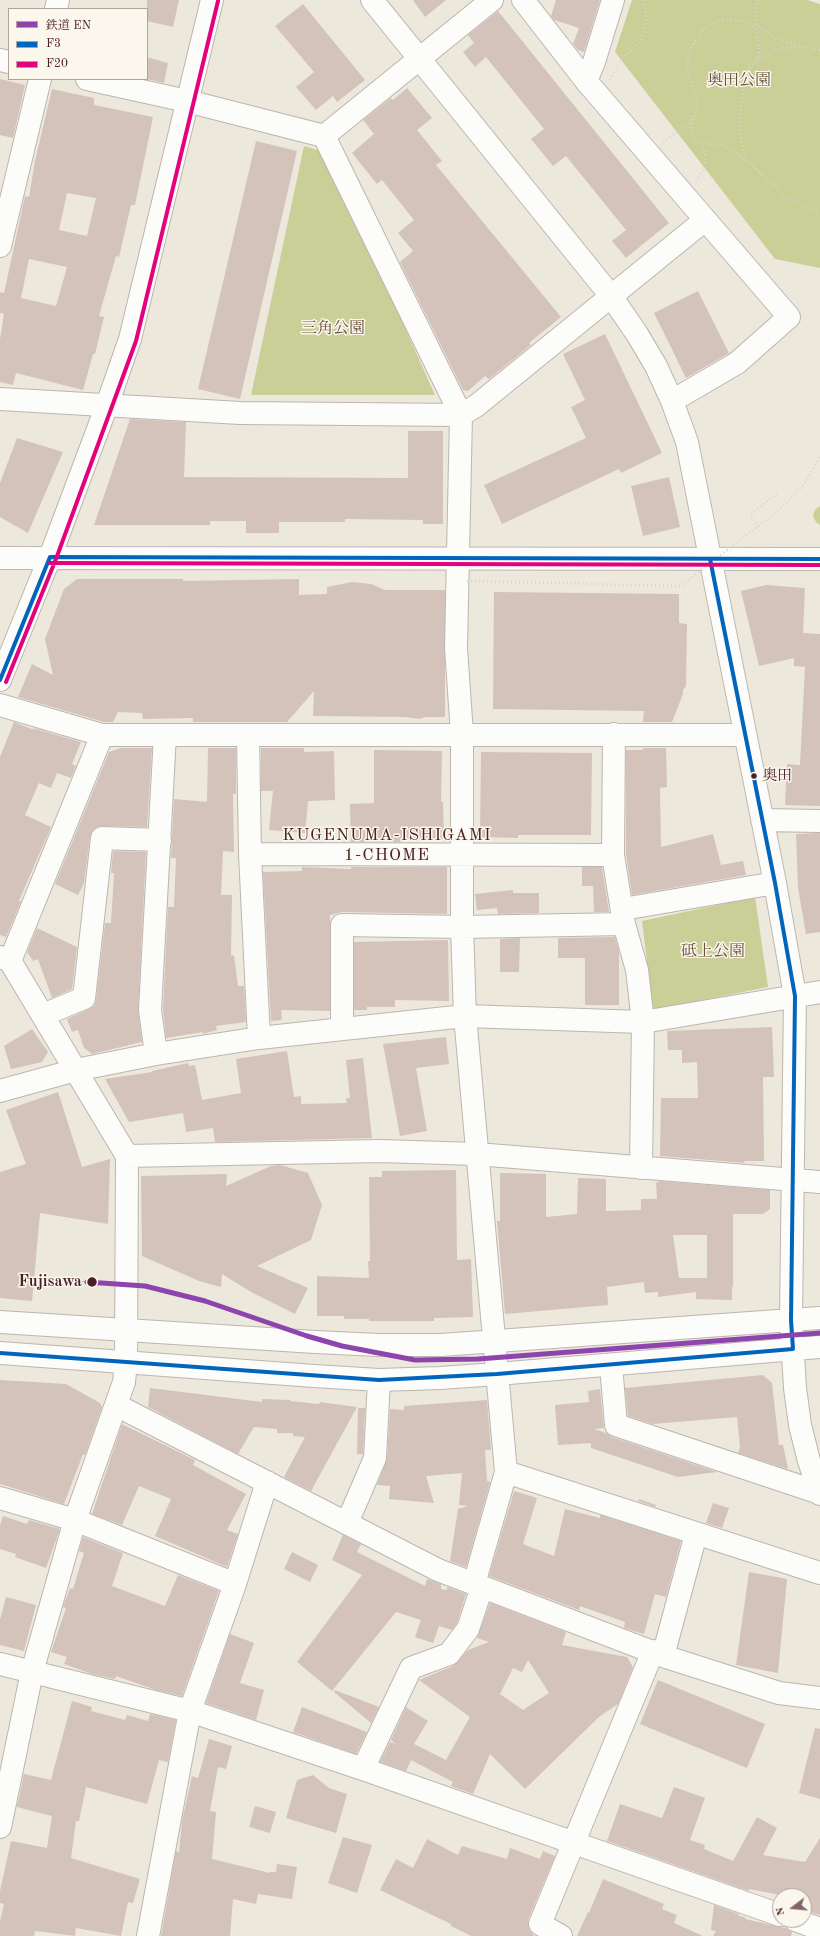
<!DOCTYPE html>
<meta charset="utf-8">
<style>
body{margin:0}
#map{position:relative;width:820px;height:1936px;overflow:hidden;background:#ede8dc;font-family:"Old Standard TT","Noto Serif JP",serif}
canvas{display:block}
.legend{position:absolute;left:8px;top:8px;width:140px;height:72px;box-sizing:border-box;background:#fbf7ec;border:1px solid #b4a19f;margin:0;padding:5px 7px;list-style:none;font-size:12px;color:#4a1f2b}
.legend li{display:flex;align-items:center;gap:8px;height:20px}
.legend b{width:20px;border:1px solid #b4a19f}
.north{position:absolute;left:772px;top:1888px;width:40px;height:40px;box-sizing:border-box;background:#fbf7ec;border:1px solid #b4a19f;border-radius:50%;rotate:254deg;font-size:11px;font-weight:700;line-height:16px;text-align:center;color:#4a1f2b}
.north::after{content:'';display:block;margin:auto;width:14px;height:18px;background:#836569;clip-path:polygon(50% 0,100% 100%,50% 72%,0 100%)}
</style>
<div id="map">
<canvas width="820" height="1936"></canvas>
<ul class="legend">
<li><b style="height:5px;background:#8e44ad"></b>鉄道 EN</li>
<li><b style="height:5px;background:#0065bd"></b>F3</li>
<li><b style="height:5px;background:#e5007d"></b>F20</li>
</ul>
<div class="north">N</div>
</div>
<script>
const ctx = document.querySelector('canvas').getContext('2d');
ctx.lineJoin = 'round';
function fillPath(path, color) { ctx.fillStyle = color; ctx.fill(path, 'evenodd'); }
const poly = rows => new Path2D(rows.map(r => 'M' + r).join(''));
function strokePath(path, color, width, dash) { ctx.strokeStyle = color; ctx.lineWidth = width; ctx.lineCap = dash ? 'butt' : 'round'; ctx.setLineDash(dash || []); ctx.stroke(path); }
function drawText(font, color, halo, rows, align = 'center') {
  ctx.font = font + ' "Old Standard TT","Noto Serif JP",serif'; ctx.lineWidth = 3; ctx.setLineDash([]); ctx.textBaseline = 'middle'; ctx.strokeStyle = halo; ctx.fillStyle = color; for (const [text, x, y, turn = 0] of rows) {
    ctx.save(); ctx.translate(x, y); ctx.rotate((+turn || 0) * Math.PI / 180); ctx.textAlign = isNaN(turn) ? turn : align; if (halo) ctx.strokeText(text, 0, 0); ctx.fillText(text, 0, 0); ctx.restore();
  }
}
const green = poly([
 [632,0,807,0,820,4,820,268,775,259,615,52],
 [304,146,327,153,435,395,251,395],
 [820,506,820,525,816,522,813,516,815,510],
 [755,897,768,987,653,1010,642,921]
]);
const building = poly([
 [147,0,179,0,173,27,147,21],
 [413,0,446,0,425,17],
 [556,0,600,0,584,52,578,50,573,44,579,28,554,20,551,16],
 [303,4,365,80,337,102,333,96,316,110,296,87,314,72,275,26],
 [498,11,669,223,626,258,612,241,626,230,566,156,553,166,531,139,544,129,486,57,475,67,463,52,474,43,468,35],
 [147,57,168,63,164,83,147,79],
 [0,79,25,85,13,138,0,135],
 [407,88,432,118,417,130,442,161,436,165,561,317,529,343,531,345,489,379,485,376,468,391,463,390,400,262,413,251,398,233,414,220,382,180,377,184,352,153,374,134,363,120,391,98,393,100],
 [52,89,94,98,94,105,153,117,135,205,131,205,119,257,116,256,99,316,104,317,95,354,93,354,83,390,16,373,13,385,0,382,0,339,4,314,0,313,0,292,4,293,25,196,29,197,35,161],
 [67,193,96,198,87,236,59,230],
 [29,259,67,267,56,306,21,298],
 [256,141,297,151,240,399,198,389],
 [698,291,729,353,686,378,654,313],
 [605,334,662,453,621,473,619,469,502,524,484,485,586,438,571,407,585,400,563,354],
 [130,419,186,422,184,477,408,478,408,431,443,431,443,524,423,524,423,520,345,519,345,522,279,522,279,533,246,533,246,521,210,521,210,525,94,525],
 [17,438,63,452,28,533,0,517,0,483],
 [669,477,680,527,643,536,631,486],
 [77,579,183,579,183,581,299,579,299,595,327,594,327,587,352,582,371,584,385,590,445,590,445,717,426,717,419,719,406,717,313,716,314,691,287,722,193,722,193,718,143,719,142,713,118,712,113,722,104,722,18,697,32,664,53,675,45,639,64,589],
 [766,585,805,588,803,633,820,634,820,806,785,805,787,764,800,765,805,667,794,666,794,658,759,666,741,591],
 [494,592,679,594,679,623,687,624,686,686,683,690,683,694,672,722,643,722,644,711,493,709],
 [14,722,34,730,33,728,81,742,72,764,76,766,71,778,57,773,51,788,39,783,25,815,51,827,19,901,21,901,6,937,0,935,0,757],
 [121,748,152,748,147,827,102,826,97,827,92,831,90,837,84,883,78,895,55,884,109,752],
 [208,748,236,748,236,794,233,794,234,852,223,851,221,895,232,895,231,956,234,955,238,986,244,986,246,1022,216,1026,217,1030,203,1034,203,1032,166,1038,163,1009,168,907,174,907,176,858,171,858,174,799,207,802],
 [261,748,304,748,304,752,334,751,335,800,308,801,305,833,269,830,273,791,261,791],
 [643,748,666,748,667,787,660,788,661,847,713,834,721,865,743,861,746,875,632,895,626,854,626,750,643,750],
 [374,750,442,751,441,802,443,802,444,839,404,840,403,842,351,842,350,804,374,803],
 [481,752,592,753,591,835,518,835,518,838,480,837],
 [820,833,820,932,806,934,798,888,796,834],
 [113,851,146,852,138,1009,142,1042,92,1054,84,1048,78,1030,72,1032,67,1019,89,1009,94,1006,96,1000,105,923,111,923,114,873,111,873],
 [302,867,351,869,351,867,447,867,447,914,342,912,330,915,330,1011,281,1010,282,1020,271,1021,263,872,302,871],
 [582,867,602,867,609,912,594,912,593,886,582,886],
 [513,890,513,893,539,893,539,913,498,914,497,908,477,910,475,894],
 [37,928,77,947,72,989,52,998,38,959,33,961,27,952],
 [615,937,619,951,619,1005,585,1005,585,958,558,958,558,938],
 [520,938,519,972,500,972,500,939],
 [448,940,449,1001,395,1000,395,1007,367,1007,367,1010,354,1010,354,942],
 [772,1027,774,1077,763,1077,764,1161,743,1161,746,1163,660,1156,661,1098,698,1098,697,1062,682,1063,682,1050,668,1050,667,1031],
 [32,1029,48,1052,42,1062,11,1069,4,1046],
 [446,1037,449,1064,416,1068,427,1131,400,1136,383,1044],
 [287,1051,294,1097,301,1096,301,1104,347,1103,346,1098,350,1098,346,1060,363,1058,372,1138,215,1142,213,1128,186,1132,183,1113,129,1122,105,1079,152,1072,152,1071,188,1063,189,1066,195,1065,202,1100,241,1093,236,1059],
 [58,1092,82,1167,110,1159,108,1224,40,1213,32,1301,0,1298,0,1172,26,1164,6,1110],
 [280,1165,308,1173,322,1205,311,1240,257,1266,308,1288,295,1314,251,1292,222,1274,221,1287,199,1281,142,1256,141,1176,227,1174,226,1186,271,1166],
 [456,1170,457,1260,471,1259,473,1317,434,1318,434,1321,369,1321,369,1319,344,1319,344,1316,317,1316,317,1276,369,1278,368,1261,370,1261,369,1177,382,1177,382,1171],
 [500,1173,546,1174,546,1217,577,1214,578,1178,606,1179,606,1211,641,1210,641,1199,657,1199,656,1183,660,1181,770,1190,770,1209,763,1214,733,1214,733,1287,732,1287,732,1300,696,1299,696,1292,658,1297,658,1292,645,1293,644,1282,607,1287,608,1305,505,1314,497,1221,500,1221],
 [673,1235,707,1235,707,1278,679,1278],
 [763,1375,772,1383,779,1445,783,1445,788,1469,738,1453,740,1447,737,1417,653,1424,628,1416,625,1388],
 [0,1380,66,1384,100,1403,102,1407,85,1455,83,1454,64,1504,0,1484],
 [150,1388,262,1402,262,1399,290,1400,290,1401,319,1404,320,1402,357,1407,311,1491,284,1477,305,1437,293,1436,293,1433,277,1433,277,1429,254,1427,238,1454,148,1407],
 [600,1389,604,1428,594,1429,606,1433,612,1437,717,1472,678,1477,591,1448,591,1443,558,1445,555,1405,589,1402,588,1391],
 [487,1400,491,1450,485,1450,487,1481,490,1482,490,1483,466,1567,450,1561,458,1509,468,1506,459,1505,462,1473,426,1476,434,1503,389,1499,390,1486,377,1485,387,1459,390,1409,404,1410,404,1406],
 [358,1408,365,1408,363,1454,357,1454],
 [122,1424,195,1460,193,1465,246,1494,227,1530,238,1534,227,1567,155,1536,171,1499,139,1486,122,1525,92,1514],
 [514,1491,537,1498,523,1544,554,1556,565,1509,600,1518,600,1515,681,1541,666,1597,655,1594,644,1634,624,1628,625,1622,580,1606,579,1610,489,1576],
 [639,1499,656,1505,655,1507,638,1501],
 [713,1503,729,1508,722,1528,706,1523],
 [3,1516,27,1524,29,1520,60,1529,46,1568,15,1557,16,1554,0,1549,0,1525],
 [343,1535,361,1544,357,1552,425,1586,427,1579,441,1584,441,1589,447,1590,447,1587,466,1594,457,1623,452,1630,439,1626,433,1643,415,1637,421,1620,396,1612,332,1691,297,1662,362,1575,332,1560],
 [83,1537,123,1553,112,1586,165,1606,178,1575,219,1591,182,1696,156,1690,116,1676,115,1679,92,1674,64,1664,67,1657,51,1652,66,1608,63,1607,70,1588,73,1589,84,1553,79,1551],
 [292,1552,318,1565,310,1582,284,1569],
 [749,1572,787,1579,778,1673,736,1665],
 [6,1597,36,1605,24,1651,0,1645,0,1620],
 [490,1603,566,1632,562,1645,627,1657,633,1667,618,1704,600,1716,525,1789,490,1754,473,1794,451,1786,453,1782,411,1760,406,1771,380,1762,390,1742,396,1744,391,1740,406,1707,428,1721,414,1744,446,1760,470,1717,419,1680,453,1666,468,1650,489,1642,477,1638],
 [528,1660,549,1693,523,1710,500,1694,513,1668,522,1672],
 [230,1634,254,1643,240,1683,264,1690,256,1720,206,1703],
 [658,1680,765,1724,747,1768,640,1724],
 [335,1690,379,1707,371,1723,334,1692],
 [72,1701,92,1707,91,1711,125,1720,127,1715,148,1721,150,1714,176,1720,168,1762,159,1760,147,1804,86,1787,79,1821,76,1821,71,1858,140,1879,133,1903,128,1902,121,1936,76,1928,75,1936,35,1931,34,1936,0,1936,0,1921,4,1904,0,1903,0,1891,11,1841,47,1848,52,1816,17,1807,24,1774,51,1780],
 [302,1707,367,1732,356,1754,293,1732],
 [815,1728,820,1729,820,1799,799,1793],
 [209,1739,232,1746,226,1769,218,1767,210,1811,216,1812,212,1859,270,1873,270,1872,276,1872,277,1864,297,1867,292,1899,258,1894,256,1904,233,1899,230,1936,161,1936,176,1851,179,1852,182,1821,192,1776,198,1778],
 [313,1775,329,1788,347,1794,336,1833,286,1818,297,1780],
 [674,1787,705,1798,690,1840,705,1845,704,1849,733,1861,757,1817,777,1828,763,1855,805,1862,820,1838,820,1915,804,1910,804,1896,786,1896,749,1889,749,1891,607,1841,620,1804,662,1818],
 [255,1806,276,1812,270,1833,249,1827],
 [343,1837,372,1845,357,1893,328,1883],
 [427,1839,458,1855,462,1846,507,1859,510,1848,540,1859,543,1851,555,1856,528,1920,529,1930,534,1936,471,1936,451,1926,451,1924,380,1890,396,1859,413,1868],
 [603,1879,664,1904,662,1909,677,1915,674,1923,703,1936,577,1936,588,1912,589,1913],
 [714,1905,739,1914,738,1916,745,1917,745,1919,786,1928,792,1932,791,1936,713,1936,716,1931,711,1930]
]);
const path = poly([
 [758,0,755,10,757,25,775,37,798,47],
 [820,50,801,47,778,49,766,55,751,65,745,78,739,122,743,151,747,160,768,181,779,188,784,198,820,212],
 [610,80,622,58,641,42,647,20,644,0],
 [693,119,691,133,696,142,725,146,745,159],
 [663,142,686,126,693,119,696,111,697,102,695,92,687,72,688,61,690,50,702,31,713,22,728,19,749,22,755,27,758,37,759,54,756,60],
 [696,181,704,170,706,158,702,144],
 [758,527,750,515,779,492]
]);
const minor = poly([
 [372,0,611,296,637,334,656,366,672,401,687,442,775,883,795,996,791,1320,795,1388,800,1425,809,1461,820,1494],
 [523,0,586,81,789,317,737,363,672,401],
 [56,9,58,0],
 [0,60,9,62],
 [87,79,187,101,324,136,492,0],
 [586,81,594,62,613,0],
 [324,136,461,415,456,648,462,734,462,927,465,1016,506,1472,474,1584],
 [0,246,40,79],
 [0,399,240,413,461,415,476,406,705,220],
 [0,680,50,557],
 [0,705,102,735,744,735],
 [614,734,613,855,624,924,637,970,643,1022,641,1168],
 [248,735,250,854,259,1038],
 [762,820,820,821],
 [250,854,613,855],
 [623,909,775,883],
 [0,957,10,961,127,1156,126,1362,124,1382,75,1520,32,1672,0,1827],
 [10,961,102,735],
 [43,1015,84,998,102,838,160,840],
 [342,1029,342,925,462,927,624,924],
 [156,1054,150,1010,165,735],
 [0,1091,76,1070,156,1054,259,1038,465,1016,643,1022,820,992],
 [127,1156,380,1151,477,1154,820,1182],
 [0,1322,315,1342,379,1345,441,1345,820,1318],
 [0,1353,314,1376,379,1380,440,1378,497,1374,820,1347],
 [611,1365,616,1425,820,1493],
 [116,1405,438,1570,663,1656,779,1693,820,1698],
 [506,1472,820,1573],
 [0,1498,75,1520,235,1584],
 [347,1523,375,1458,379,1380],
 [663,1656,696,1534],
 [0,1664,190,1711,363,1769,780,1915],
 [363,1769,411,1668,449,1654,468,1629,482,1587],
 [795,1920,820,1929],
 [148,1936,190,1711,235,1584,267,1482],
 [561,1936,540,1924,653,1651]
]);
const major = poly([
 [50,557,107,405,130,339,212,0]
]);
const highway = poly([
 [0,558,820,559]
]);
const tram = poly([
 [40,1278,87,1282]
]);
const pathBridge = poly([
 [467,581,681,586,785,505,804,484,820,457]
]);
const bus1 = poly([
 [0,680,50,557,820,559],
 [0,1353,379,1380,497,1374,793,1349,791,1320,795,996,775,883,710,559]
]);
const bus2 = poly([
 [50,563,820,565],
 [6,682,56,559,136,341,218,1]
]);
const rail1 = poly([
 [87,1282,145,1286,205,1301,307,1336,342,1346,415,1360,478,1359,820,1333]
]);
const markers = [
 [754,776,3.5,"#4a1f2b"],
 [92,1282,5.5,"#4a1f2b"]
];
const busNames = [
 ["奥田",762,776]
];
const parkNames = [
 ["奥田公園",739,81],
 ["三角公園",333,329],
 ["砥上公園",713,952]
];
const stopNames = [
 ["Fujisawa",82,1282]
];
const neighbourhoodNames = [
 ["KUGENUMA-ISHIGAMI",387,836],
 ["1-CHOME",387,856]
];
fillPath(green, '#cacf97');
fillPath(building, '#d4c3bb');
strokePath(minor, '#bdb5af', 24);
strokePath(major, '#bdb5af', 24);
strokePath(highway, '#bdb5af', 24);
strokePath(path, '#d9d4d2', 2.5, [1, 3]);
strokePath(minor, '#fcfcfa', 22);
strokePath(major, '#fcfcfa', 22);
strokePath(highway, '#fcfcfa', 22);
strokePath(tram, '#bab4b4', 1);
strokePath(pathBridge, '#d9d4d2', 2.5, [1, 3]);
strokePath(bus1, '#0065bd', 4);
strokePath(bus2, '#e5007d', 4);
strokePath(rail1, '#8e44ad', 5);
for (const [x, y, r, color] of markers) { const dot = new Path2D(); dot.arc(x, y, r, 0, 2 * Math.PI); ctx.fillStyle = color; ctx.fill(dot); strokePath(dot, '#fbf7ec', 1.5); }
drawText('15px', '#4a1f2b', '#fbf7ec', busNames, 'left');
drawText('16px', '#684e3a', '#fbf7ec', parkNames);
drawText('bold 16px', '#4a1f2b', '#fbf7ec', stopNames, 'right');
ctx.letterSpacing = '1px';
drawText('17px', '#4a1f2b', '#fbf7ec', neighbourhoodNames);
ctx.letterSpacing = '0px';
</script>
